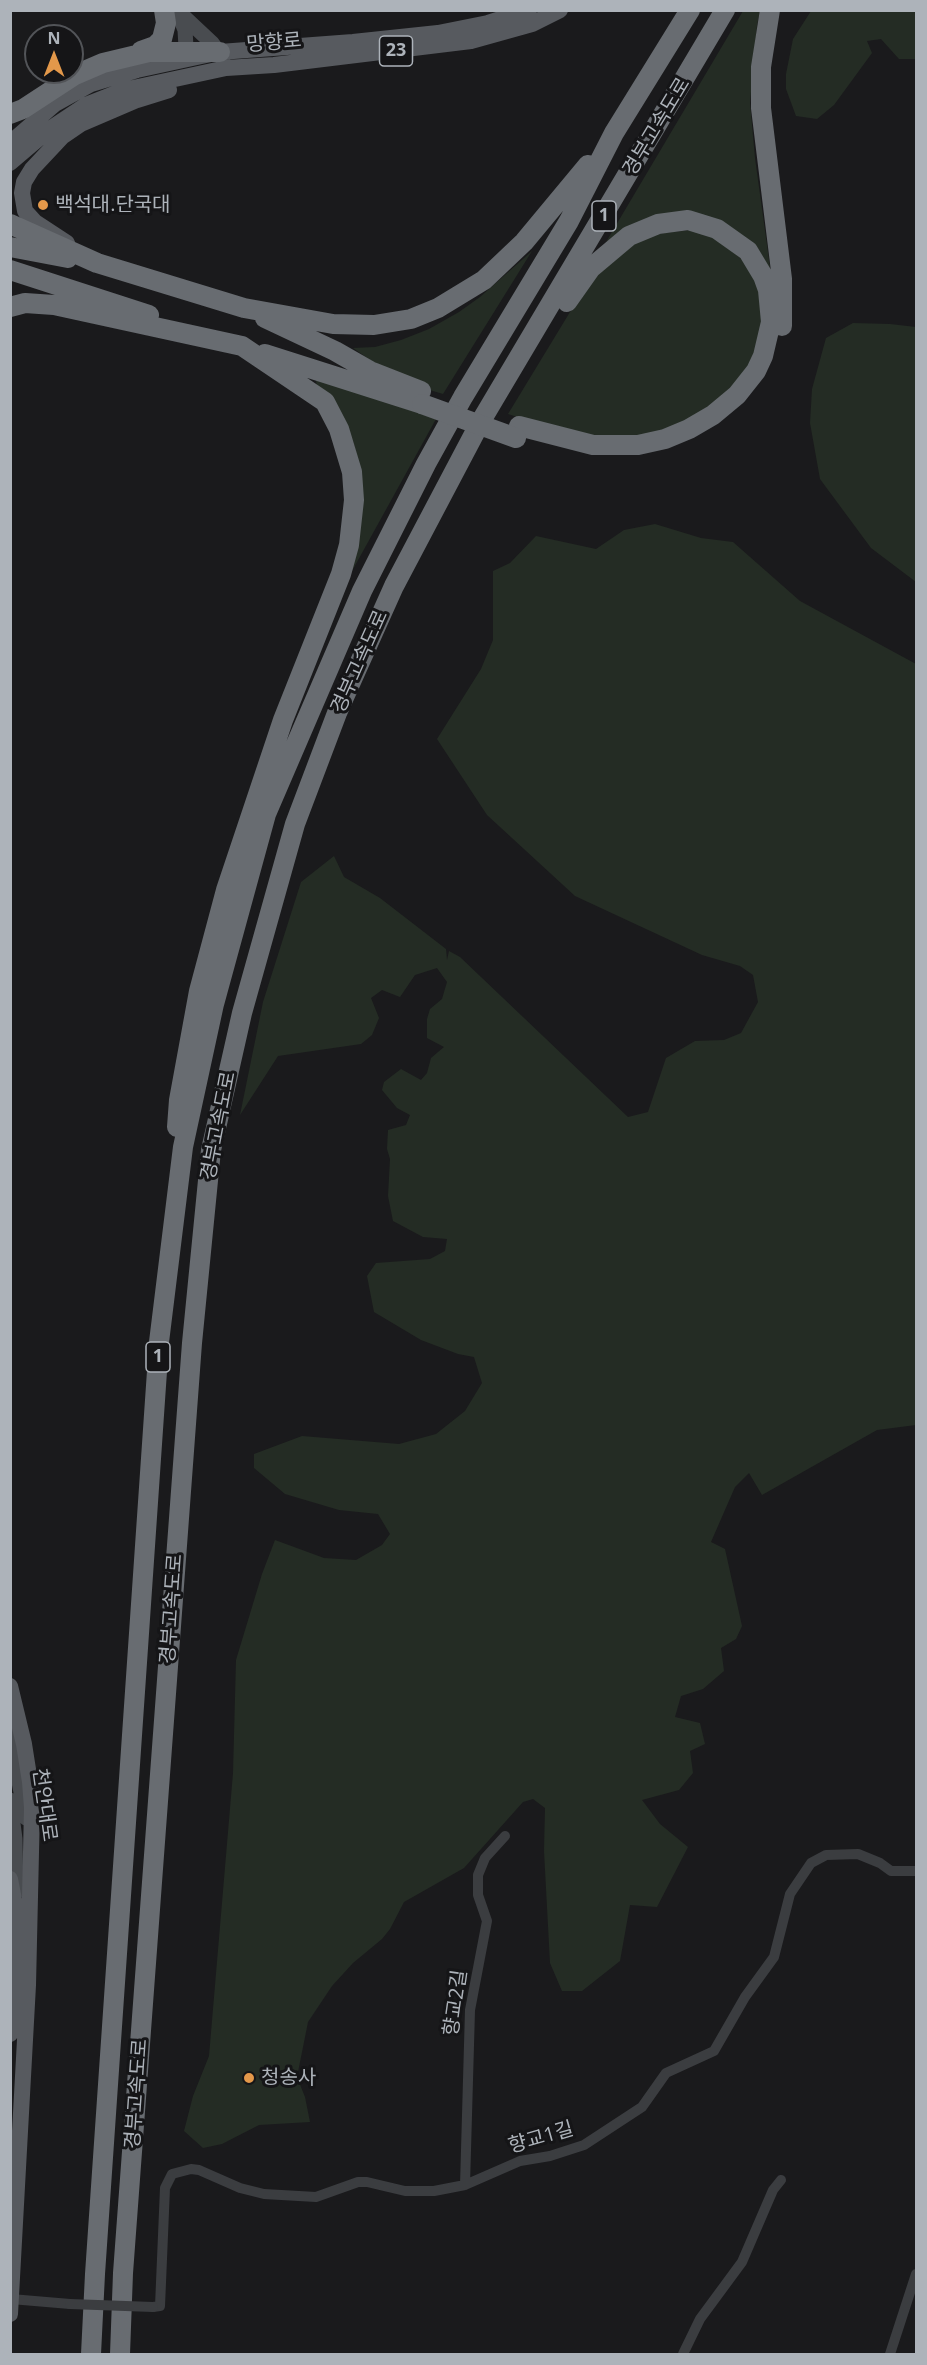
<!DOCTYPE html>
<meta charset="utf-8">
<style>
body{margin:0}
#map{position:relative;width:927px;height:2365px;overflow:hidden;background:#1a1a1c;font-family:"Open Sans",sans-serif}
canvas{display:block}
.frame{position:absolute;inset:0;border:12px solid #adb3ba;pointer-events:none}
.north{position:absolute;left:24px;top:24px;width:60px;height:60px;box-sizing:border-box;background:#151517;border:2px solid #525458;border-radius:50%;rotate:0deg;font-size:16px;font-weight:700;line-height:24px;text-align:center;color:#adb3ba}
.north::after{content:'';display:block;margin:auto;width:21px;height:27px;background:#e3984a;clip-path:polygon(50% 0,100% 100%,50% 72%,0 100%)}
</style>
<div id="map">
<canvas width="927" height="2365"></canvas>
<div class="frame"></div>
<div class="north">N</div>
</div>
<script>
const ctx = document.querySelector('canvas').getContext('2d');
ctx.lineJoin = 'round';
function fillPath(path, color) { ctx.fillStyle = color; ctx.fill(path, 'evenodd'); }
const poly = rows => new Path2D(rows.map(r => 'M' + r).join(''));
function strokePath(path, color, width, dash) { ctx.strokeStyle = color; ctx.lineWidth = width; ctx.lineCap = dash ? 'butt' : 'round'; ctx.setLineDash(dash || []); ctx.stroke(path); }
function drawText(font, color, halo, rows, align = 'center') {
  ctx.font = font + ' "Open Sans","Noto Sans KR",sans-serif'; ctx.lineWidth = 6; ctx.setLineDash([]); ctx.textBaseline = 'middle'; ctx.strokeStyle = halo; ctx.fillStyle = color; for (const [text, x, y, turn = 0] of rows) {
    ctx.save(); ctx.translate(x, y); ctx.rotate((+turn || 0) * Math.PI / 180); ctx.textAlign = isNaN(turn) ? turn : align; if (halo) ctx.strokeText(text, 0, 0); ctx.fillText(text, 0, 0); ctx.restore();
  }
}
const green = poly([
 [743,11,760,11,757,25,750,103,755,158,771,274,720,223,633,226,606,242],
 [811,11,916,11,916,59,899,59,881,39,867,41,872,53,834,105,817,119,796,116,786,89,786,74,793,39],
 [691,230,718,238,743,260,760,287,762,315,759,343,751,362,728,392,691,422,627,441,554,429,508,414,587,284,622,251,640,240,656,234],
 [532,251,443,394,400,381,353,348,375,347,401,340,429,329,459,312,480,297],
 [853,323,890,324,916,327,916,582,871,548,820,479,810,423,812,389,826,338],
 [321,379,436,419,341,591,358,460,353,441,336,411,317,389,316,381],
 [655,524,701,538,733,542,800,601,916,664,916,1425,877,1430,762,1495,749,1473,735,1487,711,1542,725,1549,742,1626,736,1639,721,1648,724,1671,703,1689,681,1696,675,1717,700,1723,705,1744,690,1751,693,1773,679,1790,642,1800,660,1824,688,1847,657,1907,630,1905,620,1961,582,1991,562,1991,550,1963,544,1851,545,1808,533,1799,523,1802,464,1868,404,1902,390,1929,382,1939,353,1963,332,1986,308,2022,297,2077,305,2097,310,2122,259,2125,222,2144,203,2148,184,2131,193,2096,209,2056,233,1773,236,1660,262,1574,275,1540,324,1558,356,1560,382,1545,390,1534,378,1514,339,1510,285,1494,254,1468,254,1454,302,1436,399,1444,436,1434,465,1411,482,1383,474,1357,458,1354,421,1340,374,1312,367,1276,376,1263,430,1259,445,1251,447,1239,423,1237,393,1221,388,1196,390,1159,387,1149,388,1130,406,1125,410,1115,397,1108,382,1090,384,1082,401,1069,421,1080,427,1073,431,1058,444,1047,427,1038,427,1019,430,1009,442,999,447,982,437,968,415,975,400,997,382,990,371,998,379,1018,372,1035,361,1044,278,1056,240,1115,263,1002,301,882,334,856,344,877,380,898,446,949,447,960,449,951,460,957,628,1117,648,1112,666,1058,695,1041,724,1040,741,1033,758,1002,753,975,740,966,702,955,575,896,487,815,437,739,481,669,493,640,493,571,510,563,536,536,596,549,624,530]
]);
const street = poly([
 [465,2185,470,2010,487,1921,478,1895,478,1875,485,1858,505,1836],
 [11,2299,70,2304],
 [153,2307,160,2306,165,2188,172,2174,191,2169,199,2170,240,2188,264,2194,316,2197,358,2182,367,2182,405,2191,434,2191,465,2185,520,2161,550,2156,584,2145,642,2107,666,2073,714,2051,745,1997,774,1957,790,1894,811,1863,826,1855,858,1854,880,1863,891,1871,916,1871],
 [683,2354,700,2319,742,2262,773,2190,781,2180],
 [890,2354,916,2274]
]);
const secondary = poly([
 [180,13,212,43,223,58],
 [175,58,186,47,185,30,177,10],
 [10,1735,26,1818],
 [10,1800,15,1839,16,1892]
]);
const primary = poly([
 [10,143,55,104,91,84,137,70,220,52,353,42,438,33,488,23,529,10],
 [10,163,50,129,86,105,124,90,226,68,274,65,471,41,532,24,560,10],
 [67,243,35,222,25,211,22,193,24,182,32,169,62,137,81,124,137,100,169,90],
 [10,1686,24,1744,30,1782,32,1808,28,1985,10,2314],
 [10,1879,16,1910,10,2034]
]);
const highway = poly([
 [770,10,761,67,761,108,782,279,782,326],
 [141,51,155,46,162,39,166,23,164,10],
 [10,114,23,109,75,75,103,63,149,52,220,52],
 [10,224,97,263,244,308,333,324,374,325,411,319,438,308,484,280,524,242,588,165],
 [10,247,68,258],
 [10,270,149,315],
 [10,307,25,303,54,305,242,346,325,402,339,429,352,472,354,500,349,545,341,574,283,720,226,890,199,991,179,1100,177,1127],
 [265,318,335,351,370,371,421,391],
 [265,354,422,404],
 [519,426,593,445,638,445,665,439,689,429,713,415,737,395,756,371,763,356,771,322,768,290,763,276,748,251,717,229,688,220,658,224,629,236,591,268,567,302],
 [91,2354,95,2274,159,1342,183,1147,214,1004,266,814,362,591,426,464,463,397,569,221,614,133,690,10],
 [120,2354,123,2273,192,1343,211,1150,242,1013,295,824,337,713,394,586,481,421,725,10]
]);
const streetBridge = poly([
 [70,2304,153,2307]
]);
const highwayBridge = poly([
 [422,404,516,438]
]);
const markers = [
 [43,205,6,"#e3984a"],
 [249,2078,6,"#e3984a"]
];
const shields = [
 [396,51,33],
 [604,216,24],
 [158,1357,24]
];
const shieldNames = [
 ["23",396,51],
 ["1",604,216],
 ["1",158,1357]
];
const streetNames = [
 ["망향로",274,43,-5],
 ["경부고속도로",657,127,-59],
 ["경부고속도로",360,662,-66],
 ["경부고속도로",219,1126,-79],
 ["경부고속도로",172,1609,-86],
 ["천안대로",44,1805,82],
 ["향교2길",456,2003,-82],
 ["경부고속도로",137,2094,-86],
 ["향교1길",541,2138,-16]
];
const poiNames = [
 ["백석대.단국대",55,205],
 ["청송사",261,2078]
];
fillPath(green, '#242c24');
strokePath(street, '#3b3d40', 10);
strokePath(secondary, '#494c50', 15);
strokePath(primary, '#575a5f', 16);
strokePath(highway, '#686c71', 20);
strokePath(streetBridge, '#3b3d40', 10);
strokePath(highwayBridge, '#686c71', 20);
for (const [x, y, r, color] of markers) { const dot = new Path2D(); dot.arc(x, y, r, 0, 2 * Math.PI); ctx.fillStyle = color; ctx.fill(dot); strokePath(dot, '#151517', 2); }
for (const [x, y, w] of shields) { const box = new Path2D(); box.roundRect(x - w / 2, y - 15, w, 30, 4.5); ctx.fillStyle = '#151517'; ctx.fill(box); strokePath(box, '#adb3ba', 1.5); }
drawText('bold 18px', '#adb3ba', null, shieldNames);
drawText('20px', '#adb3ba', '#151517', streetNames);
drawText('20px', '#adb3ba', '#151517', poiNames, 'left');
</script>
